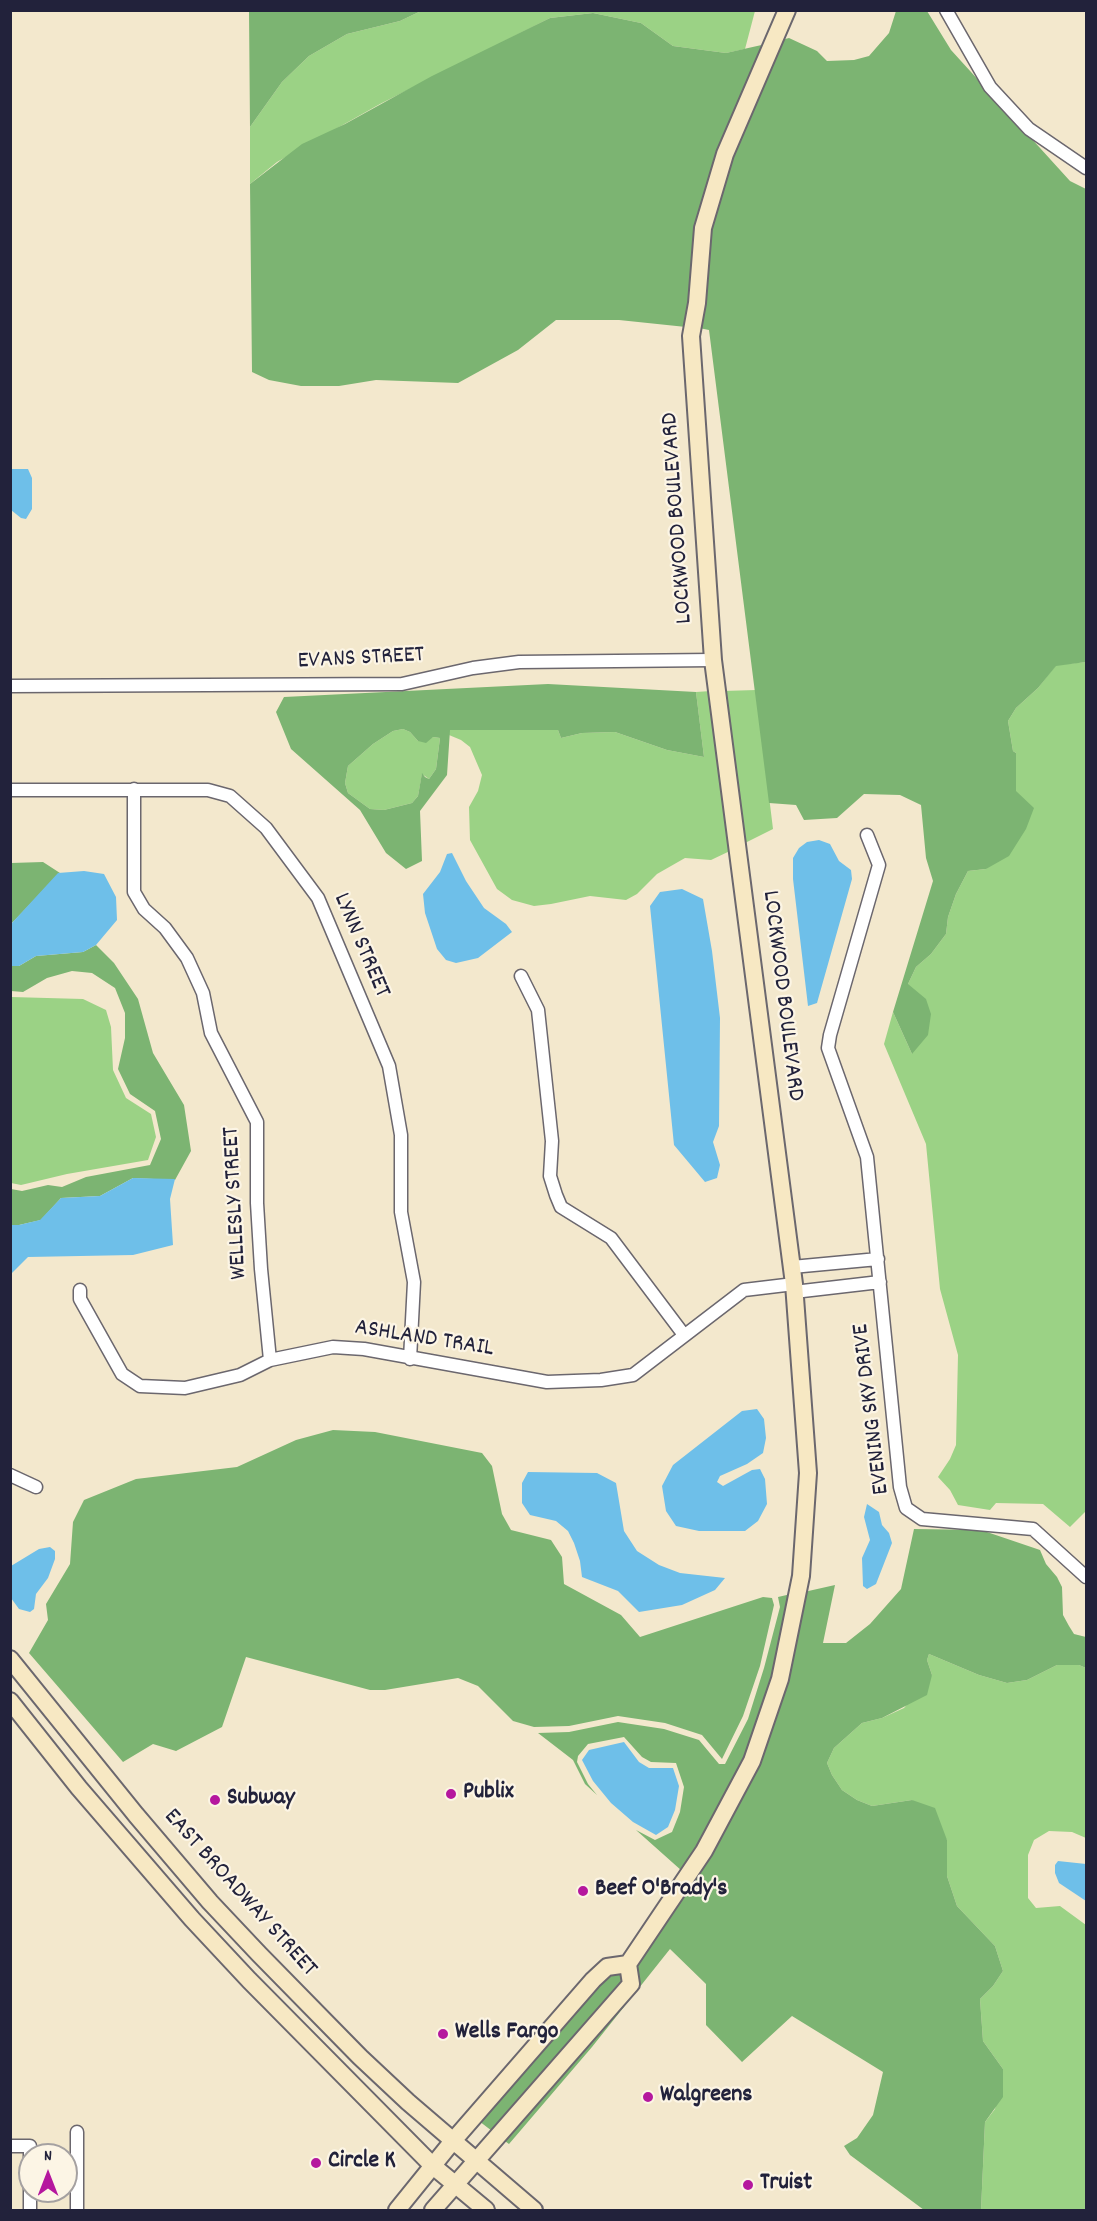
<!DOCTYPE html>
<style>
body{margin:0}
#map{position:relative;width:1097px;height:2221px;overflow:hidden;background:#f3e8cd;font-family:Dekko,sans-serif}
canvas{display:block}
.frame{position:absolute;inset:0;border:12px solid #22223b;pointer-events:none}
.north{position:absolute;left:18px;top:2143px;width:60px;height:60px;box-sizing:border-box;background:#fcf5e5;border:2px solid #a5a1a1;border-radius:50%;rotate:0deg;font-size:16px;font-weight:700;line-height:24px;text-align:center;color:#22223b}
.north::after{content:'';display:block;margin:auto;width:21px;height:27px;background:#b5179e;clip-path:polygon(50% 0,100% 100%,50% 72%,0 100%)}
</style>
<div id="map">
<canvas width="1097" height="2221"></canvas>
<div class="frame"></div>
<div class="north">N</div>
</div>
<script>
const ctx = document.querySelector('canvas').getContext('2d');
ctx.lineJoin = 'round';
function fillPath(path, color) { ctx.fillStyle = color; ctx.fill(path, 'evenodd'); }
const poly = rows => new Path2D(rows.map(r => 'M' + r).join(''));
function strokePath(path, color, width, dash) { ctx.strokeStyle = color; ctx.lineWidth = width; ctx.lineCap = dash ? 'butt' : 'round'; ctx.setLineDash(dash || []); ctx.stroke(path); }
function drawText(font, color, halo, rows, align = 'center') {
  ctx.font = font + ' Dekko,sans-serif'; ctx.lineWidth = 4.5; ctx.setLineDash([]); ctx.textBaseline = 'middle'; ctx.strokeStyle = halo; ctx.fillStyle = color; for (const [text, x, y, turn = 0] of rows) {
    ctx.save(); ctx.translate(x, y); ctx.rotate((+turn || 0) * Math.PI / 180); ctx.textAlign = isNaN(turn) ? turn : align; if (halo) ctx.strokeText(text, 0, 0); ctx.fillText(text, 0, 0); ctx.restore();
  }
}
const green = poly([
 [421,11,755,11,745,49,726,53,673,46,641,23,593,13,550,18,380,104,277,162,250,184,250,127,282,82,309,56,347,34,400,21],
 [1086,662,1086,1511,1070,1527,1043,1504,996,1503,990,1510,958,1505,950,1490,938,1477,950,1459,956,1445,958,1355,940,1289,926,1144,884,1044,893,1012,912,1054,908,984,916,967,931,954,946,934,948,917,956,894,968,871,986,869,1016,791,1016,753,1013,751,1008,721,1016,708,1038,688,1056,665],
 [756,690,773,829,743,844,723,691],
 [711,691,732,850,711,860,685,858,657,874,637,894,626,900,590,896,551,904,534,906,512,900,497,889,470,840,469,807,478,791,482,775,470,747,461,740,449,735,449,730,558,730,561,738,582,733,615,732,667,750,704,757,696,692],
 [403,729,410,732,418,741,433,737,440,738,436,769,429,779,422,774,418,796,412,803,384,810,370,809,348,793,345,783,348,766,373,744,393,731],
 [11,997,83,999,106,1010,111,1027,113,1070,126,1098,151,1114,156,1137,148,1160,67,1174,21,1185,11,1183],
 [929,1654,979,1675,1007,1683,1027,1680,1057,1665,1079,1665,1086,1668,1086,1838,1072,1832,1049,1831,1034,1840,1028,1855,1028,1898,1036,1908,1060,1906,1086,1925,1086,2210,981,2210,985,2122,995,2109,1003,2069,983,2041,980,1999,993,1986,1003,1971,995,1946,957,1906,947,1876,947,1840,912,1800,872,1806,857,1800,842,1790,832,1775,827,1763,834,1748,862,1723,882,1718,904,1708,932,1675,927,1660]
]);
const forest = poly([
 [249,11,249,10,421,11,400,21,347,34,309,56,282,82,250,127],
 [896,11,927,11,951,50,1070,181,1086,189,1086,662,1056,666,1038,688,1016,708,1008,721,1013,751,1016,753,1016,791,1034,808,1026,829,1009,856,986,869,968,871,956,894,948,917,946,934,931,954,916,967,908,984,926,999,931,1014,928,1035,912,1054,893,1012,933,881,926,858,921,805,900,795,864,794,837,818,804,820,796,805,769,803,709,330,699,328,709,229,730,156,781,40,789,38,817,51,827,61,854,60,869,56,889,33],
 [593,13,641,23,673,46,726,53,766,44,719,151,686,327,619,320,556,320,518,350,458,383,376,380,339,386,301,386,269,380,252,372,250,184,302,144,345,124,432,76,550,18],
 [548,684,696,692,704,757,667,750,615,732,582,733,561,738,558,730,450,730,447,775,420,811,422,861,406,869,386,853,360,810,291,749,276,712,284,697],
 [403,729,410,732,418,741,426,743,433,737,440,738,436,769,429,779,425,777,422,773,418,796,412,803,384,810,370,809,348,793,345,783,348,766,373,744,393,731],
 [43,862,60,873,11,924,11,863],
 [96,945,114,963,138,999,153,1053,184,1105,191,1151,175,1180,133,1178,100,1196,61,1198,41,1220,19,1225,11,1225,11,1189,22,1191,48,1185,62,1187,86,1177,150,1165,161,1139,155,1111,130,1094,118,1069,125,1038,125,1013,115,988,92,973,72,971,47,978,23,992,11,991,11,966,19,966,36,956,83,952],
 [333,1430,375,1432,482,1453,492,1466,502,1514,511,1530,551,1540,562,1557,564,1584,621,1615,640,1637,763,1597,772,1598,774,1605,760,1666,743,1716,722,1759,702,1735,665,1723,618,1716,569,1726,534,1727,513,1721,478,1686,458,1678,385,1690,370,1690,246,1657,222,1727,176,1751,153,1744,123,1762,29,1653,48,1620,46,1604,70,1564,73,1522,84,1500,136,1479,237,1467,296,1440],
 [914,1529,981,1530,1040,1550,1046,1564,1057,1577,1062,1587,1063,1615,1069,1626,1074,1634,1086,1637,1086,1668,1079,1665,1057,1665,1027,1680,1007,1683,979,1675,929,1654,927,1660,932,1675,927,1695,882,1718,862,1723,834,1748,827,1763,832,1775,842,1790,857,1800,872,1806,912,1800,935,1808,947,1840,947,1876,957,1906,995,1946,1003,1971,993,1986,980,1999,983,2041,1003,2069,1003,2097,985,2122,981,2210,924,2210,850,2155,844,2146,857,2138,873,2115,883,2072,792,2016,742,2062,706,2025,706,1984,670,1949,592,2047,509,2144,502,2139,634,1966,754,1769,804,1592,835,1585,823,1643,846,1643,870,1624,901,1589],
 [791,1594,774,1677,746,1758,699,1848,682,1871,636,1830,655,1840,672,1832,680,1812,684,1787,676,1763,651,1762,642,1757,624,1737,588,1744,578,1756,577,1762,588,1784,597,1795,585,1784,573,1760,538,1733,569,1732,618,1722,664,1729,699,1740,719,1764,725,1764,748,1719,764,1668,780,1607,778,1597],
 [623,1972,624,1981,492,2131,479,2121,609,1974]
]);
const water = poly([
 [11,469,28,469,32,478,32,509,26,519,21,518,11,510],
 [819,840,830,844,839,861,851,870,852,879,817,1003,808,1006,793,879,793,858,799,848,807,842],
 [452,853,466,881,484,908,506,924,512,932,478,958,456,963,446,960,437,949,425,913,423,894,440,872,447,854],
 [84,871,104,874,116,897,117,920,96,945,83,952,36,956,19,966,11,966,11,924,58,873],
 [682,889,703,899,712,951,720,1018,719,1126,713,1142,720,1165,717,1178,705,1182,674,1145,650,906,660,892],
 [133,1178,175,1179,170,1199,173,1245,133,1255,28,1257,11,1274,11,1225,19,1225,40,1220,61,1198,100,1196],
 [757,1409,764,1419,766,1438,763,1453,747,1464,720,1476,717,1482,723,1486,752,1470,760,1469,765,1479,767,1504,758,1521,745,1531,699,1531,676,1526,666,1511,662,1486,673,1465,742,1411],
 [528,1472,597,1473,616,1483,624,1531,637,1551,659,1565,680,1573,725,1578,715,1590,682,1605,639,1612,618,1591,582,1577,580,1561,574,1543,568,1531,556,1521,530,1515,522,1503,522,1483],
 [867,1504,879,1512,882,1525,889,1533,892,1543,876,1584,867,1589,863,1586,862,1558,870,1540,864,1517],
 [50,1547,55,1551,55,1559,48,1578,36,1594,34,1609,30,1612,19,1609,11,1598,11,1566,39,1549],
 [624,1742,639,1762,649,1768,673,1768,679,1786,675,1810,668,1827,656,1835,633,1822,611,1803,593,1781,582,1760,589,1750],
 [1058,1861,1086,1864,1086,1901,1059,1883,1055,1873,1055,1865]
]);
const street = poly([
 [946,10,990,87,1029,129,1086,168],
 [10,686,402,684,473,668,519,662,713,660],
 [134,789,134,892,144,909,165,928,187,958,203,993,211,1033,257,1122,257,1203,261,1269,270,1360],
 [10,790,208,790,230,796,266,828,318,898,389,1066,401,1135,401,1212,414,1282,410,1359],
 [867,835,879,865,830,1035,828,1048,867,1157,900,1487,906,1508,922,1519,1033,1529,1086,1577],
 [521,976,538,1010,552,1141,550,1176,556,1195,561,1207,611,1238,684,1335],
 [792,1267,878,1259],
 [80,1290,80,1299,122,1374,140,1386,185,1388,240,1375,270,1360,333,1347,364,1349,547,1382,601,1380,633,1375,744,1290,794,1284],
 [794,1292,880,1282],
 [10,1475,36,1487],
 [77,2132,77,2210],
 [10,2146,30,2146,30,2210]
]);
const secondary = poly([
 [10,1659,136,1815,210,1902,259,1954,360,2057,408,2102,534,2210],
 [10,1701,79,1788,192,1919,249,1980,433,2166,486,2210],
 [397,2210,452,2142,593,1980,607,1967,628,1964],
 [433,2210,631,1984,628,1964,704,1851,752,1761,780,1679,801,1576,808,1473,794,1284,713,660,691,336,697,303,703,228,725,154,787,10]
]);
const markers = [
 [451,1794,6,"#b5179e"],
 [215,1800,6,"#b5179e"],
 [583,1891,6,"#b5179e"],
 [443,2034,6,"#b5179e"],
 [648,2097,6,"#b5179e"],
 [316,2163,6,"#b5179e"],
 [748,2185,6,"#b5179e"]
];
const streetNames = [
 ["LOCKWOOD BOULEVARD",679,518,-94],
 ["EVANS STREET",361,660,-3],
 ["LYNN STREET",360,946,67],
 ["LOCKWOOD BOULEVARD",781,996,83],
 ["WELLESLY STREET",237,1203,-93],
 ["ASHLAND TRAIL",424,1340,9],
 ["EVENING SKY DRIVE",873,1409,-97],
 ["EAST BROADWAY STREET",239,1894,48]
];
const poiNames = [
 ["Publix",463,1794],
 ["Subway",227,1800],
 ["Beef O'Brady's",595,1891],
 ["Wells Fargo",455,2034],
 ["Walgreens",660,2097],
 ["Circle K",328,2163],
 ["Truist",760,2185]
];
fillPath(green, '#9bd285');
fillPath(forest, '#7cb472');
fillPath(water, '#6ebfe9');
strokePath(street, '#6b676e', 15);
strokePath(secondary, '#6b676e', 20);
strokePath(street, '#fff', 12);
strokePath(secondary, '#f7e8c3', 16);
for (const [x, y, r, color] of markers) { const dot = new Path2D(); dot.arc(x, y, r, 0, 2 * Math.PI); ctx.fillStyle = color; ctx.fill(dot); strokePath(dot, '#fcf5e5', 2); }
drawText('24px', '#22223b', '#fcf5e5', streetNames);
drawText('bold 24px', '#22223b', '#fcf5e5', poiNames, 'left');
</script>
